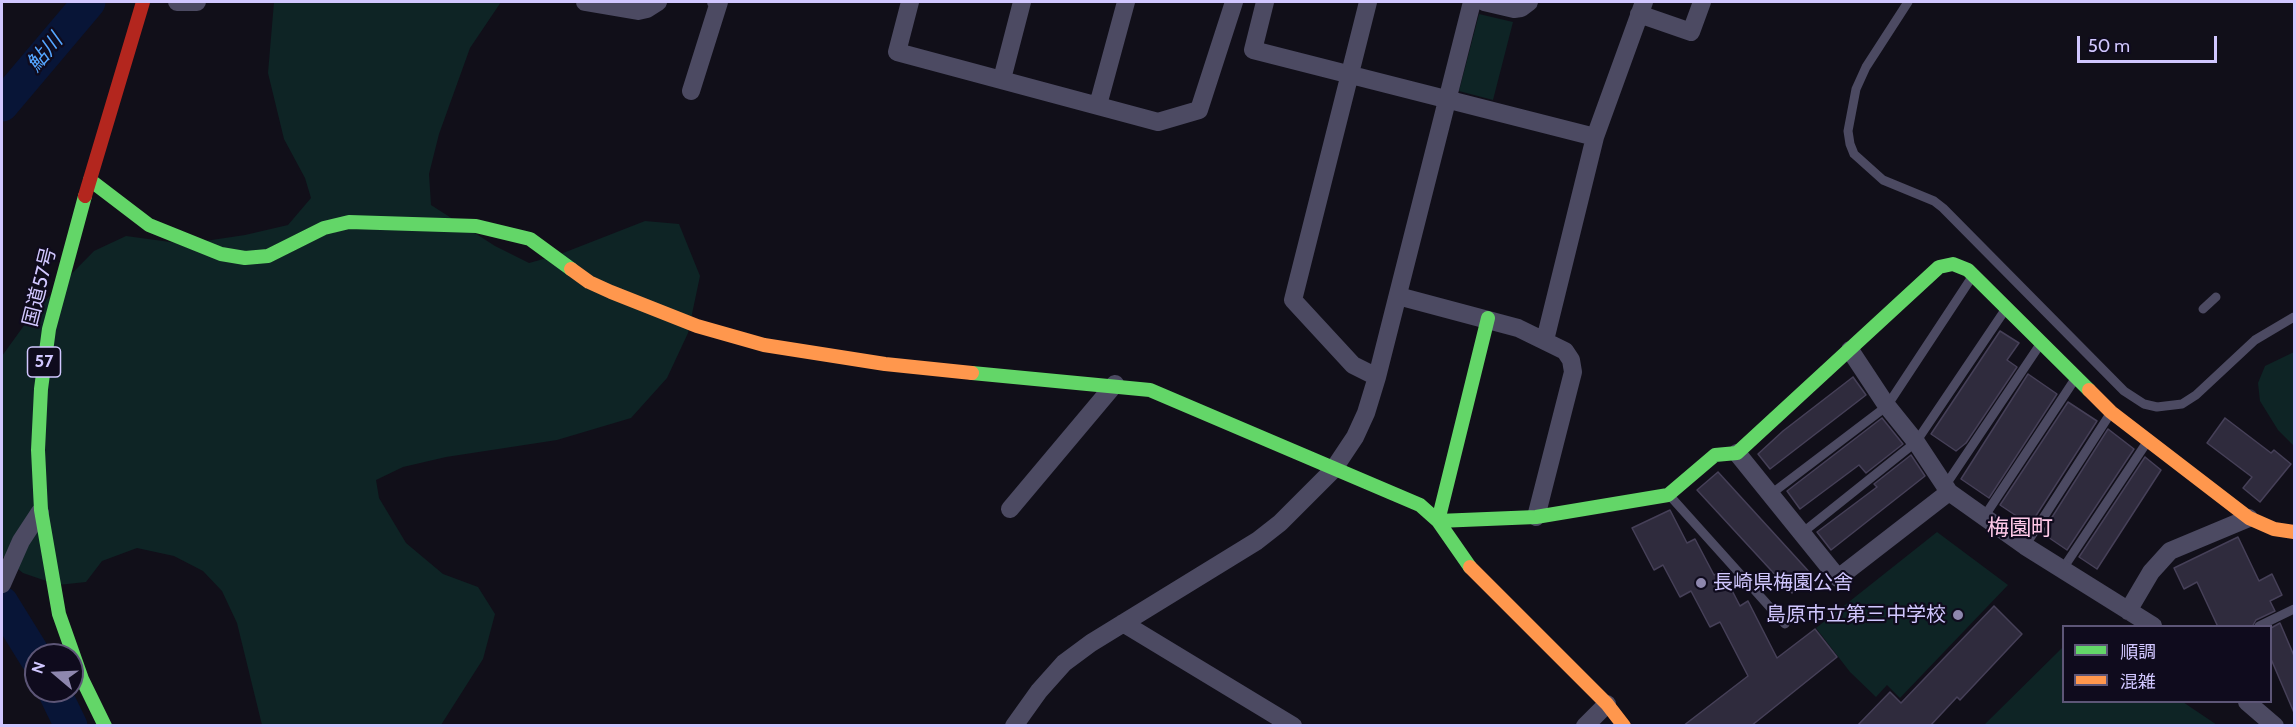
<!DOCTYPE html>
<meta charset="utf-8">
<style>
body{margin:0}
#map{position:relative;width:2296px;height:727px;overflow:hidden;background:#110f19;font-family:Cabin,"Noto Sans JP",sans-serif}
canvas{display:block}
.frame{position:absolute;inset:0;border:3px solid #d1c7ff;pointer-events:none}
.legend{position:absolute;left:2062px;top:625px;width:210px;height:78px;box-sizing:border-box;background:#0f0b1d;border:2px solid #5d5677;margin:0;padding:8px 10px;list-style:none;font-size:18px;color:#d1c7ff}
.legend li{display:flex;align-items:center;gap:12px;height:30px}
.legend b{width:30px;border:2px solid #5d5677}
.north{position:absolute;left:24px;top:643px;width:60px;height:60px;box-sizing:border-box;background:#0f0b1d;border:2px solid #5d5677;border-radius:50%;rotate:289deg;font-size:16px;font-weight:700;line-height:24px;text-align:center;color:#d1c7ff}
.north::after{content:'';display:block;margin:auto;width:21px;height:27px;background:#8e87ae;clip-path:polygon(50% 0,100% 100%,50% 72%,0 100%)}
.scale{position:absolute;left:2077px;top:36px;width:140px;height:27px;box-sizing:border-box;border:3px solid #d1c7ff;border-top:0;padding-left:8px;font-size:18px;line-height:21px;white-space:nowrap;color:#d1c7ff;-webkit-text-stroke:4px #0f0b1d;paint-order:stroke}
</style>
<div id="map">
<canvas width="2296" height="727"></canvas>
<div class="frame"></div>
<ul class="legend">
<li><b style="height:8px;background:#63d668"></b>順調</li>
<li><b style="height:8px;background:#ff974d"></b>混雑</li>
</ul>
<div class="north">N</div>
<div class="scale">50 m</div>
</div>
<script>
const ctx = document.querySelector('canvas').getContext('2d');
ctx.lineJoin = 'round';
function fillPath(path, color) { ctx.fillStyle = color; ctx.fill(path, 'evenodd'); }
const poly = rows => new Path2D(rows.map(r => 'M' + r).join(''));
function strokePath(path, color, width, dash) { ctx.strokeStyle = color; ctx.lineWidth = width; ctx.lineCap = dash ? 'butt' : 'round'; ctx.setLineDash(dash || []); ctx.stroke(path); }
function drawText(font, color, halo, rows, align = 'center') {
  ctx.font = font + ' Cabin,"Noto Sans JP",sans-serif'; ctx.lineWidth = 4.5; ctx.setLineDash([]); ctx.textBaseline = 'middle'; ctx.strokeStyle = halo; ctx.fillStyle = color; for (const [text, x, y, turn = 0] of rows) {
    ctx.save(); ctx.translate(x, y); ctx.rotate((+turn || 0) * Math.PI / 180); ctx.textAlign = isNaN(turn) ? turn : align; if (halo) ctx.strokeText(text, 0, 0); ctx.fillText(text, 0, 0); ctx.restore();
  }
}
const green = poly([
 [274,2,501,2,470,48,439,134,429,174,431,205,495,246,529,263,558,255,645,221,679,224,700,276,688,333,667,378,631,418,557,440,446,457,403,467,376,480,379,498,406,543,443,574,478,587,495,614,483,659,441,725,262,725,237,623,222,591,203,571,174,556,137,548,102,561,86,582,58,585,23,573,2,556,2,356,33,313,94,251,126,236,185,244,245,235,288,225,311,198,305,178,284,139,268,73],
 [1479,14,1513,22,1493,100,1459,91],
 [2294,352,2294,446,2278,430,2260,401,2258,383,2265,366],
 [1937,532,2008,585,1900,698,1887,685,1876,697,1850,672,1816,628],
 [2063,647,2064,702,2183,702,2217,725,1984,725]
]);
const river = poly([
 [2,105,89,2],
 [2,603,36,658],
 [54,691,71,726]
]);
const building = poly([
 [2000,331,2019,343,2007,360,2017,367,1966,443,1956,451,1931,434,2000,331],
 [2028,374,2057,394,1989,498,1961,479,2028,374],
 [1853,377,1866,395,1770,469,1758,454,1783,431,1853,377],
 [2068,402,2097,421,2030,525,2000,505,2068,402],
 [1882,418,1903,444,1866,473,1859,465,1800,509,1787,491,1882,418],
 [2225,418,2271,453,2274,450,2291,464,2260,502,2243,488,2252,477,2207,443,2225,418],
 [2108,429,2134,449,2067,550,2042,533,2108,429],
 [1911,455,1925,476,1831,550,1817,532,1877,487,1874,484,1911,455],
 [2145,457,2161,470,2097,569,2079,557,2145,457],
 [1718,472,1812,575,1792,593,1697,490,1718,472],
 [1670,510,1687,543,1695,539,1714,575,1722,571,1740,606,1748,601,1777,658,1815,629,1837,657,1751,726,1683,726,1748,676,1720,622,1710,627,1691,591,1680,597,1663,565,1654,570,1632,528,1670,510],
 [2238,537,2259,581,2272,574,2282,595,2270,601,2275,611,2256,620,2252,627,2218,627,2197,582,2184,589,2174,568,2238,537],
 [1994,606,2022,634,1960,700,1957,697,1930,726,1857,726,1890,692,1901,703,1994,606],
 [2280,623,2295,658,2295,715,2271,659,2271,628,2280,623]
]);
const lane = poly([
 [1908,2,1866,67,1856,89,1848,131,1850,144,1854,154,1883,180,1934,201,1943,208,2124,391,2144,404,2157,407,2182,404,2196,395,2255,340,2294,317],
 [2203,309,2216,297],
 [1945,486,2041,343],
 [1771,494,1887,406,1972,277],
 [1670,496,1785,624],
 [1984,517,2075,379],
 [1802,533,1916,442,2005,310],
 [2025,546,2110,414],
 [2062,570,2147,442],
 [2259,626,2294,609]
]);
const street = poly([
 [177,2,197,2],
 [585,2,638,11,647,9,658,2],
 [910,2,897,52,1158,122,1199,110,1234,2],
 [1265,2,1253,50,1595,137],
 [1368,2,1293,300,1353,365,1377,377],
 [1484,2,1514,9,1521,8,1529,2],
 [1639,14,1691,32,1702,2],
 [1002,79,1022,2],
 [691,91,719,2,716,2],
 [1098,105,1126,2],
 [1398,296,1518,328,1565,351,1571,360,1573,372,1536,517],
 [1545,340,1595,137,1644,2],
 [1850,350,1887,406,1916,442,1949,492,2025,546,2153,626],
 [1737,453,1838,578,1949,492],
 [1010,509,1115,384],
 [2,584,21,541,40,512],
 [2128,611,2151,572,2170,551,2249,518],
 [1123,623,1293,726],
 [2247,702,2275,726],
 [1014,726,1039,691,1064,663,1091,643,1257,541,1280,523,1333,470,1355,437,1366,413,1377,377,1472,2],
 [1585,726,1607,704]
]);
const fast = poly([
 [90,180,149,225,221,254,245,258,268,256,324,228,349,222,476,226,530,239,571,269],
 [85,196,49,329,41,389,38,450,41,510,59,614,82,679,105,726],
 [972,373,1150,390,1420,505,1438,521,1470,567],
 [1438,521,1536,517,1668,495,1715,455,1737,453,1939,267,1953,264,1968,270,2089,390],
 [1438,521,1488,318]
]);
const slow = poly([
 [571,269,589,282,611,292,697,326,764,345,885,364,972,373],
 [2089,390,2111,412,2249,518,2274,529,2294,532],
 [1470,567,1607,704,1624,726]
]);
const jam = poly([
 [85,196,143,2]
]);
const markers = [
 [1701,583,6,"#8e87ae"],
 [1958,615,6,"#8e87ae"]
];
const shields = [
 [44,362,33]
];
const shieldNames = [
 ["57",44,362]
];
const streetNames = [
 ["国道57号",40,287,-76]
];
const poiNames = [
 ["長崎県梅園公舎",1713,583],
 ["島原市立第三中学校",1946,615,"right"]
];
const waterNames = [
 ["鮎川",45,53,-50]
];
const quarterNames = [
 ["梅園町",2020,529]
];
fillPath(green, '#0e2425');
strokePath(river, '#081537', 33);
fillPath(building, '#2f2b3d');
strokePath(building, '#464058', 1.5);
strokePath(lane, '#4c4a62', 9);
strokePath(street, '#4c4a62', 18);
strokePath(fast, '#63d668', 14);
strokePath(slow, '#ff974d', 14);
strokePath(jam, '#b3261e', 14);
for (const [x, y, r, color] of markers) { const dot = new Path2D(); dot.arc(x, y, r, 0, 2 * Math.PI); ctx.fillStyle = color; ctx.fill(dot); strokePath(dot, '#0f0b1d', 2); }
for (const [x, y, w] of shields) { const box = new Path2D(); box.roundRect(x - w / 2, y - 15, w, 30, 4.5); ctx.fillStyle = '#0f0b1d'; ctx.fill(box); strokePath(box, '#d1c7ff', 1.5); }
drawText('bold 18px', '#d1c7ff', null, shieldNames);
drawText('20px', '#d1c7ff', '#0f0b1d', streetNames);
drawText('20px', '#d1c7ff', '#0f0b1d', poiNames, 'left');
drawText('italic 21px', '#55a6ff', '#0f0b1d', waterNames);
drawText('22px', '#ffc9e8', '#0f0b1d', quarterNames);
</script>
